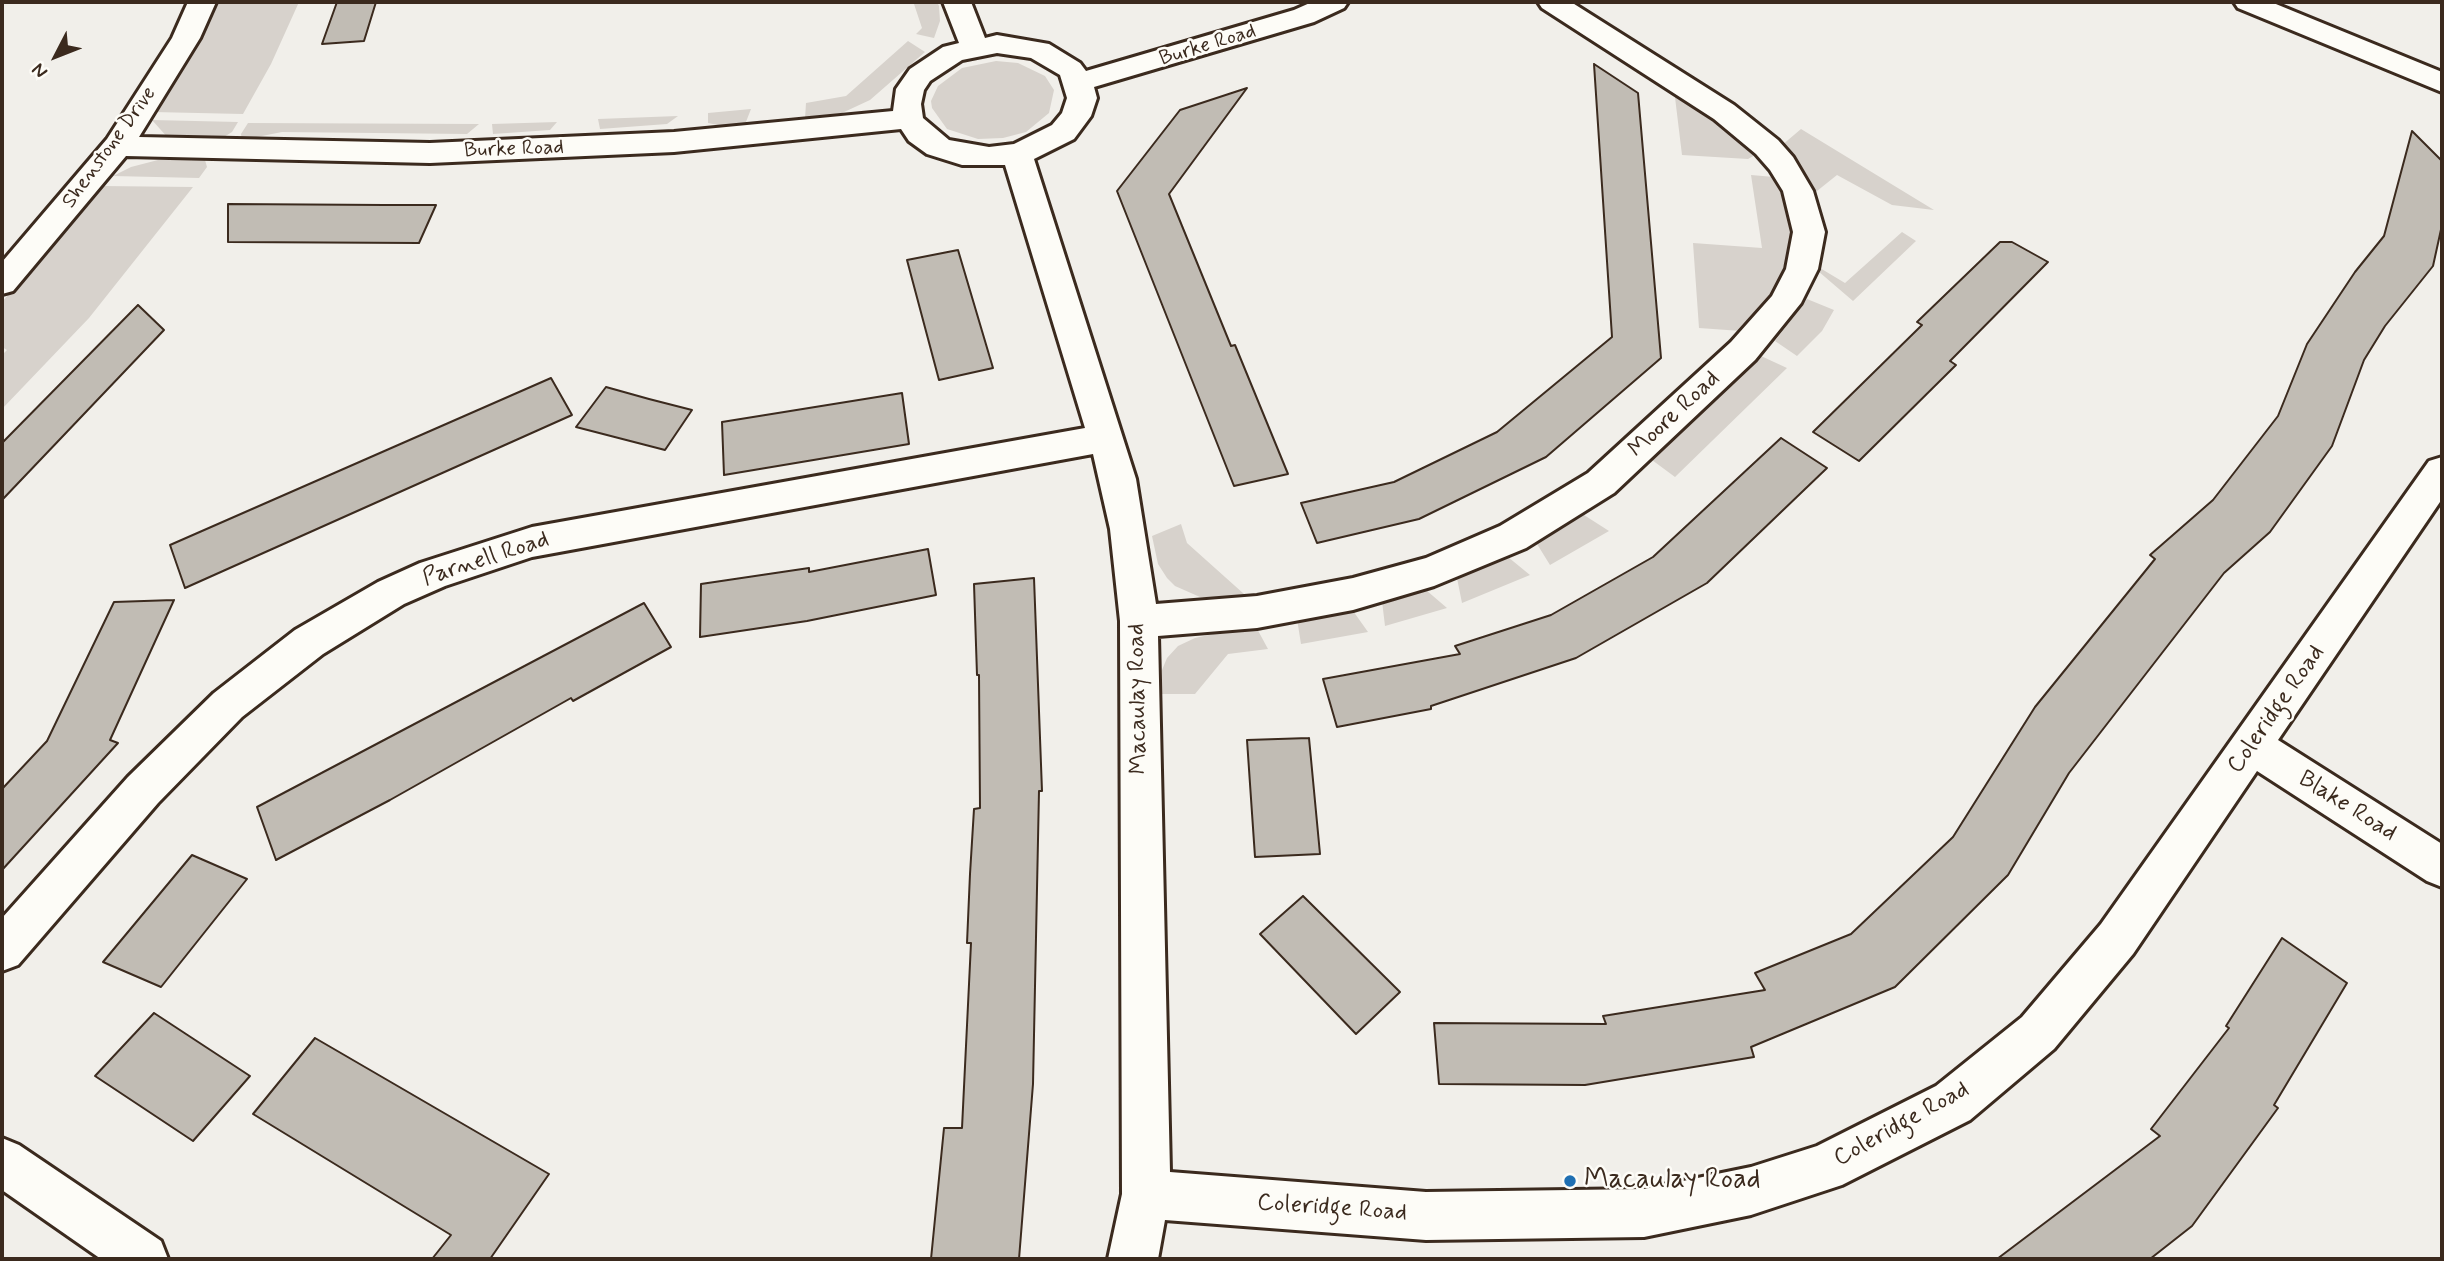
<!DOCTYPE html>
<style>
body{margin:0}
#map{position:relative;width:2444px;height:1261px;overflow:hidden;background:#f1efea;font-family:Mynerve,sans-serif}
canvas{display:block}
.frame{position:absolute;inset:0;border:4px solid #3b2a1e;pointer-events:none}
.north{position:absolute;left:21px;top:21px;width:70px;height:70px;-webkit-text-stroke:5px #fdfcf7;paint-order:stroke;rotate:228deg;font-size:19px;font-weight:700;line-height:28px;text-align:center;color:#3b2a1e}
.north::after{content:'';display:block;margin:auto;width:24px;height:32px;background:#3b2a1e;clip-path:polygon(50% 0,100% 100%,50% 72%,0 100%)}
</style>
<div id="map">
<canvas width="2444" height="1261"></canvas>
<div class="frame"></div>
<div class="north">N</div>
</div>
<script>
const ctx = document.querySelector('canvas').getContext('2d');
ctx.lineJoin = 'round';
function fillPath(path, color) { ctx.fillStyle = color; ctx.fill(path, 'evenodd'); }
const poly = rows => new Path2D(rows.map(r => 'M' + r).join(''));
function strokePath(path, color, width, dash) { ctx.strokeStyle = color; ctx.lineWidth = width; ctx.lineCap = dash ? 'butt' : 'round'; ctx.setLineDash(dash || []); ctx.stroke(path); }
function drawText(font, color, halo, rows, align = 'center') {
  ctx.font = font + ' Mynerve,sans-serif'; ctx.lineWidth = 5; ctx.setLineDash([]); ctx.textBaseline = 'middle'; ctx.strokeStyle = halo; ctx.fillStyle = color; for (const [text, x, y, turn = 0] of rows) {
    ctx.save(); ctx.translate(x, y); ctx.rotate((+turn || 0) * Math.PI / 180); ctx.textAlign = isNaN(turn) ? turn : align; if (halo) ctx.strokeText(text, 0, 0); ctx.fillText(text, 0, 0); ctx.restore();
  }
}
const green = poly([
 [215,2,299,2,271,64,243,114,153,112],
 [926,2,937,2,939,6,940,21,934,38,916,34,922,28,914,4],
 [908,41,925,52,870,100,842,113,805,119,806,103,846,96],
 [996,61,1018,63,1045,76,1054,90,1049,113,1026,132,1003,138,978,139,947,129,932,108,931,101,938,86,962,68],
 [1674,89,1698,105,1757,154,1748,159,1682,155],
 [751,109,744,127,733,128,708,123,708,113],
 [678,116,667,124,600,129,598,119],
 [152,120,238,122,232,132,219,140,168,138],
 [557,122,550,130,493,134,492,124],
 [248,123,479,124,467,134,282,132,242,140,241,134],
 [1801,129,1934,210,1892,205,1837,175,1812,195,1781,146],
 [158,160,205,160,207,167,199,178,113,176,131,167],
 [1751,175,1774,177,1780,185,1792,228,1791,248,1772,295,1741,331,1699,328,1693,243,1762,248],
 [102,186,193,187,89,318,2,409,2,355,7,350,2,347,2,302],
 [1902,232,1916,241,1853,301,1818,271,1820,268,1845,283],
 [1807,299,1834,310,1822,331,1797,356,1775,341],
 [1761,356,1787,368,1675,477,1652,460],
 [1584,515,1609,531,1550,565,1537,544],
 [1181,524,1187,543,1244,594,1224,598,1200,597,1175,586,1167,578,1158,564,1152,536],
 [1508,557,1530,575,1462,603,1457,578],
 [1426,590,1447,608,1385,626,1382,601],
 [1351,608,1368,632,1301,644,1297,619],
 [1255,625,1268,649,1228,654,1195,694,1161,694,1162,670,1167,658,1178,646,1195,638]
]);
const building = poly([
 [337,2,376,2,364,41,322,44,337,2],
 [1594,64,1638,93,1661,358,1546,457,1419,519,1317,543,1301,503,1394,482,1497,432,1612,337,1594,64],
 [1247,88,1169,194,1231,346,1235,345,1288,474,1234,486,1117,191,1180,110,1247,88],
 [2412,131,2442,161,2442,225,2433,266,2385,326,2364,360,2332,446,2270,532,2224,573,2069,773,2008,875,1895,987,1751,1047,1754,1057,1585,1085,1439,1084,1434,1023,1606,1024,1603,1016,1765,990,1755,973,1851,934,1953,837,2035,707,2155,559,2150,555,2213,500,2278,416,2307,344,2355,272,2384,236,2412,131],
 [228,204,384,205,436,205,419,243,228,242,228,204],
 [2000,242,2012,242,2048,262,1950,361,1956,365,1859,461,1813,432,1922,325,1917,322,2000,242],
 [958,250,993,368,939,380,907,260,958,250],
 [138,305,164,330,2,500,2,443,138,305],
 [551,378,572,415,185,588,170,545,551,378],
 [606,387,649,399,692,410,665,450,576,427,606,387],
 [902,393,909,444,724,475,722,422,902,393],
 [1781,438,1827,468,1707,583,1576,658,1431,706,1431,709,1337,727,1323,679,1460,654,1455,646,1551,615,1653,557,1781,438],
 [928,549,936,595,807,621,700,637,701,584,809,568,809,572,928,549],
 [1034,578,1042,791,1039,791,1033,1084,1019,1259,931,1259,944,1128,962,1128,971,943,967,943,970,874,974,809,980,808,979,675,977,675,974,584,1034,578],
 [174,600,110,740,118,743,2,870,2,789,47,741,114,602,174,600],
 [644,603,671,647,573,701,571,698,390,800,276,860,257,807,644,603],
 [1309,738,1320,854,1255,857,1247,740,1309,738],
 [192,855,247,879,161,987,103,962,192,855],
 [1303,896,1400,992,1356,1034,1260,934,1303,896],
 [2282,938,2347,983,2274,1105,2278,1108,2192,1226,2150,1259,1997,1259,2160,1136,2151,1129,2229,1028,2226,1026,2282,938],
 [154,1013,250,1076,193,1141,95,1076,154,1013],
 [315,1038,549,1174,490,1259,432,1259,451,1235,253,1114,315,1038]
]);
const minor = poly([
 [188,2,216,2,200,38,139,137,430,143,674,132,893,111,896,89,910,69,943,47,959,43,943,2,971,2,985,38,997,35,1049,44,1080,63,1086,71,1294,10,1312,2,1348,2,1344,8,1314,22,1094,87,1097,98,1091,116,1074,139,1034,159,1136,479,1156,604,1257,596,1353,578,1426,558,1500,526,1588,473,1731,342,1772,296,1786,269,1793,232,1783,191,1770,170,1756,154,1714,119,1542,8,1538,2,1571,2,1734,105,1778,140,1793,157,1813,191,1825,232,1818,269,1801,303,1755,360,1614,493,1526,548,1434,586,1353,610,1257,628,1158,636,1170,1172,1426,1192,1644,1189,1751,1167,1817,1146,1936,1086,2022,1017,2101,924,2429,461,2442,457,2442,499,2278,740,2442,844,2442,887,2427,881,2257,771,2133,954,2054,1049,1970,1120,1842,1185,1751,1215,1644,1237,1426,1240,1165,1220,1158,1259,1108,1259,1122,1194,1120,621,1110,529,1093,454,532,557,445,586,404,604,323,654,242,717,158,803,18,965,2,971,2,918,128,777,214,693,295,630,378,582,420,563,532,527,1085,428,1005,165,962,165,927,154,909,141,901,129,674,152,430,163,126,156,13,291,2,294,2,262,107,139,172,38,188,2],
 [997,53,1031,58,1060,75,1067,98,1062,113,1052,125,1014,144,989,147,949,140,923,118,921,104,924,90,930,81,962,60,997,53],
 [2234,2,2271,2,2442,72,2442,92,2238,8,2234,2],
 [2,1138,19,1145,161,1241,168,1259,101,1259,2,1190,2,1138]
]);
const markers = [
 [1570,1181,7,"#1f6fb2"]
];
const farStreetnames = [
 ["Burke Road",1208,46,-17],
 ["Shenstone Drive",110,148,-54],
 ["Burke Road",514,150,-2]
];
const streetNames = [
 ["Moore Road",1675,415,-43],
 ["Parnell Road",486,560,-18],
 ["Macaulay Road",1139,699,-91],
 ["Coleridge Road",2277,710,-55],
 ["Blake Road",2347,807,32],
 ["Coleridge Road",1902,1125,-29],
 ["Coleridge Road",1332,1209,4]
];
const nearPoinames = [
 ["Macaulay Road",1584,1181]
];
fillPath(green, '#d7d2cc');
fillPath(building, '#c1bcb4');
strokePath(building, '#3b2a1e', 2);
strokePath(minor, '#3b2a1e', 6);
fillPath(minor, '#fdfcf7');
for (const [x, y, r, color] of markers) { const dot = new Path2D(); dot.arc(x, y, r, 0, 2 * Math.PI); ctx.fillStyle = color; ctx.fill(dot); strokePath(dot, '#fdfcf7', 2.5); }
drawText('21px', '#3b2a1e', '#fdfcf7', farStreetnames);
drawText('24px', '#3b2a1e', '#fdfcf7', streetNames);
drawText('28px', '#3b2a1e', '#fdfcf7', nearPoinames, 'left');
</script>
